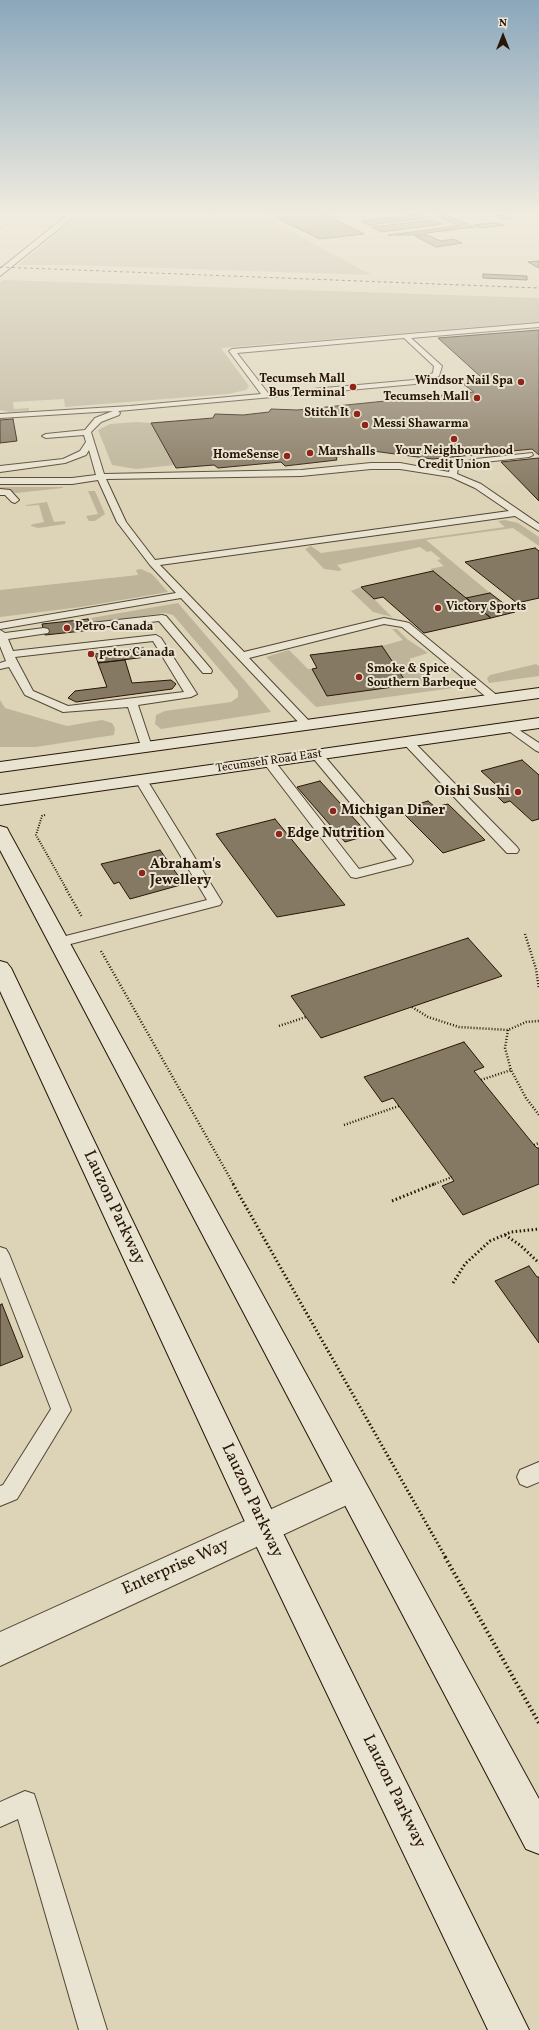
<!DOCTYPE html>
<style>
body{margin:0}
#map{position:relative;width:539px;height:2030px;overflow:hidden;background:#ddd4b8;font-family:Vollkorn,serif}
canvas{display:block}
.north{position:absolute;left:483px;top:16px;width:40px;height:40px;-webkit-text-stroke:3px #e9e3d1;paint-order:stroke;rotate:0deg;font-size:11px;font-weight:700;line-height:16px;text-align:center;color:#281606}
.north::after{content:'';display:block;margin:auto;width:14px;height:18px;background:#281606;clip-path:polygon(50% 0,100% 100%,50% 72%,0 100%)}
</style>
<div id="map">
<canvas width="539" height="2030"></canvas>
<div class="north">N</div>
</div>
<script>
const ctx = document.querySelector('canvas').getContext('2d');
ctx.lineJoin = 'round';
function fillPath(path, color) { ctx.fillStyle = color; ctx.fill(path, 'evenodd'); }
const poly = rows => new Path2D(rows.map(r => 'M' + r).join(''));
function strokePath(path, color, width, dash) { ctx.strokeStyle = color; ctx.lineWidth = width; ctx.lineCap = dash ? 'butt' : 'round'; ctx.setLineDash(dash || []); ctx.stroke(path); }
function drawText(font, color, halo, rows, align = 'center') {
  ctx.font = font + ' Vollkorn,serif'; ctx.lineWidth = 4; ctx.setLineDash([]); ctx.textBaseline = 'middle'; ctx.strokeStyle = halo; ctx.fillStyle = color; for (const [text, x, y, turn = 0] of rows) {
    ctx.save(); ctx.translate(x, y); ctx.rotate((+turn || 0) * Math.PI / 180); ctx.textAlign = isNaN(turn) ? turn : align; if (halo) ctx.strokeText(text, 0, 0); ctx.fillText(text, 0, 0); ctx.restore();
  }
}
const green = poly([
 [84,211,171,211,180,217,234,211,254,211,371,275,71,265,18,265],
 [3,280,539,298,539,322,221,348,249,386,246,390,228,394,65,407,64,399,13,402,14,409,29,408,29,411,10,412,0,410,0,282],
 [137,422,151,423,175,465,136,469,112,465,98,430,110,424],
 [0,487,63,487,63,488,16,493,0,489],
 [88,491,95,491,105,514,95,521,89,521,86,516,98,514],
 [47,502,54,522,64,521,66,522,65,524,38,528,31,526,31,525,34,524,44,522,39,505,26,506,26,505],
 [505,520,518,523,539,537,539,546,513,528,426,540,490,593,466,598,430,569,444,566,437,560,441,559,431,551,427,552,420,547,337,565,342,570,339,571,324,569,305,549,311,546,321,553,505,527,498,521],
 [141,569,152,574,168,592,81,607,0,617,0,590,138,575,136,570],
 [361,587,374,599,392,617,373,612,351,591],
 [178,603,257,695,271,712,161,729,155,724,156,715,165,711,231,702,238,697,238,691,173,615,165,613,94,623,91,618],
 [392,629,397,629,407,639,428,653,409,659,437,685,455,682,460,687,316,707,266,657,289,650,308,669,312,669,327,696,407,685,382,646,403,640],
 [536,664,539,666,539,676,489,683,487,678,490,675],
 [0,700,5,708,67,726,102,720,112,723,115,728,114,735,36,747,0,747]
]);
const building = poly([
 [262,211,386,211,358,214,352,211,325,214,364,234,320,239,262,211],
 [426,211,437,211,474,227,411,235,388,235,459,226,426,211],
 [420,214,427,218,368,225,361,221,420,214],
 [506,215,514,218,503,219,495,216,506,215],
 [432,220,442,224,381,232,372,227,432,220],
 [494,223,504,225,481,228,474,225,494,223],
 [427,235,441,241,453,239,462,243,436,247,415,236,427,235],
 [539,261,539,268,528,262,539,261],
 [483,274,527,276,527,280,483,278,483,274],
 [539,330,539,455,532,449,433,459,365,450,349,451,352,455,336,457,337,460,285,466,281,462,218,468,214,465,176,468,151,423,213,418,215,414,243,415,269,412,271,409,297,410,474,392,463,384,503,380,499,375,481,377,438,338,539,330],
 [13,419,17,441,0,443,0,420,13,419],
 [539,458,539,501,501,462,539,458],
 [535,548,539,551,539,598,517,603,465,562,535,548],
 [433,571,466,598,491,618,424,633,383,597,374,599,361,587,433,571],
 [490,593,515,612,491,618,466,598,490,593],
 [88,619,92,630,45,635,42,624,88,619],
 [382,646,408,685,327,696,312,669,317,668,310,655,382,646],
 [143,648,146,657,98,663,95,654,143,648],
 [125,660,132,683,171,680,176,684,172,689,76,702,68,698,75,691,107,687,98,663,125,660],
 [522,760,539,775,539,819,532,821,510,801,504,803,494,793,502,790,481,771,522,760],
 [320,781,369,835,345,842,297,787,320,781],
 [428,801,435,807,448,804,485,840,443,853,405,815,418,811,412,806,428,801],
 [275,819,345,905,277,917,216,834,275,819],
 [160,850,184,884,130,899,119,882,114,884,101,864,160,850],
 [468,938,502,976,321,1038,291,996,468,938],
 [464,1042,484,1067,474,1071,534,1145,537,1148,539,1148,539,1184,463,1215,442,1186,454,1181,393,1098,382,1102,364,1077,464,1042],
 [529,1266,537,1277,539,1277,539,1343,495,1281,529,1266],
 [2,1304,23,1357,0,1366,0,1305,2,1304]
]);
const pathFar4 = poly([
 [0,229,29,211]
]);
const pathFar3 = poly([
 [45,815,42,816,36,835,67,890]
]);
const pathFar2 = poly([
 [66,889,82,917],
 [525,934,536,969,539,989],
 [101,951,234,1185],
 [412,1007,428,1017,459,1027,508,1030,526,1022,539,1021],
 [279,1026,306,1017],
 [508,1030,505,1048,511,1070,526,1098,539,1115],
 [481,1080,511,1070],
 [344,1125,399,1106],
 [534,1145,539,1143],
 [432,1185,452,1177]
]);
const pathFar1 = poly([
 [233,1184,446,1558],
 [392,1201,434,1184],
 [505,1235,520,1245,539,1263],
 [453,1283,465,1264,490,1241,511,1232,539,1229]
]);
const path = poly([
 [445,1557,539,1723]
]);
const lane = poly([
 [539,323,539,327,411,338,442,366,439,376,415,384,118,411,120,413,119,415,101,422,91,432,104,474,301,470,371,463,400,463,449,472,451,465,476,459,532,453,533,455,529,457,476,463,458,468,457,474,481,484,539,524,539,531,515,516,160,565,244,652,384,618,405,622,409,623,499,697,501,699,499,701,491,701,402,627,384,624,249,658,311,723,313,725,307,728,303,727,181,598,0,629,0,623,176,593,150,565,117,522,98,480,72,484,0,484,0,478,72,478,96,475,89,450,86,455,65,463,0,472,0,466,63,459,80,451,86,442,84,435,46,438,42,436,46,434,85,430,95,418,113,411,0,418,0,414,130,406,261,394,229,351,232,349,539,323],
 [404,338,434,366,433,373,414,380,268,393,237,353,404,338],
 [371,469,400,469,451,477,475,488,509,511,155,560,126,522,106,479,301,476,371,469],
 [0,489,10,490,19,500,15,503,12,502,5,495,0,495,0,489],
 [162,615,166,616,211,669,212,671,211,673,203,673,159,621,91,629,86,626,91,623,162,615],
 [44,628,48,629,49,631,48,633,8,639,13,651,156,635,161,638,197,694,191,697,138,705,152,747,146,751,142,749,128,707,63,712,25,695,9,667,0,669,0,663,6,661,0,646,0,630,5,633,44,628],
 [153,641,184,692,68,706,33,691,15,657,153,641],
 [510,724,539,743,539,752,535,750,506,729,504,727,510,724],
 [408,738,412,740,517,847,519,850,517,853,507,853,404,744,402,742,404,740,408,738],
 [317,751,321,752,411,858,413,861,411,864,356,878,351,877,263,762,265,759,273,759,359,869,397,859,313,758,311,755,317,751],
 [141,776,147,780,222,902,220,905,59,947,54,945,52,942,54,939,207,900,135,780,141,776],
 [0,1247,6,1249,9,1254,71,1410,17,1499,0,1506,0,1486,3,1485,51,1409,0,1277,0,1247],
 [539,1462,539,1482,527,1487,520,1484,517,1477,520,1470,539,1462],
 [25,1791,34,1794,37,1803,107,2030,79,2030,18,1819,0,1827,0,1802,25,1791]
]);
const street = poly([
 [351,1473,362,1478,366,1488,362,1498,0,1666,0,1632,351,1473]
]);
const secondary = poly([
 [72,211,81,211,0,276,0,269,72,211],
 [539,688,539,698,0,772,0,762,539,688],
 [539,718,539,728,0,805,0,795,539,718],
 [0,826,7,828,9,832,539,1799,539,1854,526,1849,0,850,0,826],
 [0,961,7,963,11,968,275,1517,529,2030,488,2030,253,1539,0,991,0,961]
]);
const rail = poly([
 [0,267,539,288]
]);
const markers = [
 [521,382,4,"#8f2418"],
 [353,387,4,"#8f2418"],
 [477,398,4,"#8f2418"],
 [357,414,4,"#8f2418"],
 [365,425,4,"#8f2418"],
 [454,439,4,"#8f2418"],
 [310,453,4,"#8f2418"],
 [287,456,4,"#8f2418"],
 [438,608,4,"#8f2418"],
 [67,628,4,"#8f2418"],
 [91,654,4,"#8f2418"],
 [359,677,4,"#8f2418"],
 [518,792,4,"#8f2418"],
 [333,811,4,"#8f2418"],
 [279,834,4,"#8f2418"],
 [142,873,4,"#8f2418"]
];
const farPoinames = [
 ["Tecumseh Mall",345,380,"right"],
 ["Bus Terminal",345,394,"right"],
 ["Windsor Nail Spa",513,382,"right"],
 ["Tecumseh Mall",469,398,"right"],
 ["Stitch It",349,414,"right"],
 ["Messi Shawarma",373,425],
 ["Your Neighbourhood",454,452,"center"],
 ["Credit Union",454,466,"center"],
 ["Marshalls",318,453],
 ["HomeSense",279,456,"right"],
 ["Victory Sports",446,608],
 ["Petro-Canada",75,628],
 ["petro Canada",99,654],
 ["Smoke & Spice",367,670],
 ["Southern Barbeque",367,684]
];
const farStreetnames = [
 ["Tecumseh Road East",269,762,-8]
];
const poiNames = [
 ["Oishi Sushi",510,792,"right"],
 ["Michigan Diner",341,811],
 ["Edge Nutrition",287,834],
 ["Abraham's",150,865],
 ["Jewellery",150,881]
];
const nearStreetnames = [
 ["Lauzon Parkway",113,1208,65],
 ["Lauzon Parkway",251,1501,65],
 ["Enterprise Way",176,1568,-24],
 ["Lauzon Parkway",393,1792,64]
];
fillPath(green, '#beb49a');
fillPath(building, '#867963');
strokePath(building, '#281606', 1);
strokePath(lane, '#554632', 2);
strokePath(street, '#554632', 2);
strokePath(secondary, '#281606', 2);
strokePath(pathFar4, '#281606', 1, [0.5, 1]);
strokePath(pathFar3, '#281606', 2, [1, 1.5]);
strokePath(pathFar2, '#281606', 2.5, [1, 2]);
strokePath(pathFar1, '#281606', 3, [1.5, 2.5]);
strokePath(path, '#281606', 4, [1.5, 3]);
fillPath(lane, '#e9e3d1');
fillPath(street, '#e9e3d1');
fillPath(secondary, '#e9e3d1');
strokePath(rail, '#281606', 1, [3, 3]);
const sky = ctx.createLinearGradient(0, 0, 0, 495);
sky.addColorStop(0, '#8ba7bc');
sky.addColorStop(0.43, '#f0ecdf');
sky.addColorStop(1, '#f0ecdf00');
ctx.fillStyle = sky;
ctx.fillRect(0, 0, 539, 495);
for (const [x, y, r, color] of markers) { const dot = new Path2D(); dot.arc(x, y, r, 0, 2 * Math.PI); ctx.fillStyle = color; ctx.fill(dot); strokePath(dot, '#e9e3d1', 1.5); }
drawText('bold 12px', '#281606', '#e9e3d1', farPoinames, 'left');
drawText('12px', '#281606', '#e9e3d1', farStreetnames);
drawText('bold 14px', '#281606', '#e9e3d1', poiNames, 'left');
drawText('17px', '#281606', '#e9e3d1', nearStreetnames);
</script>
